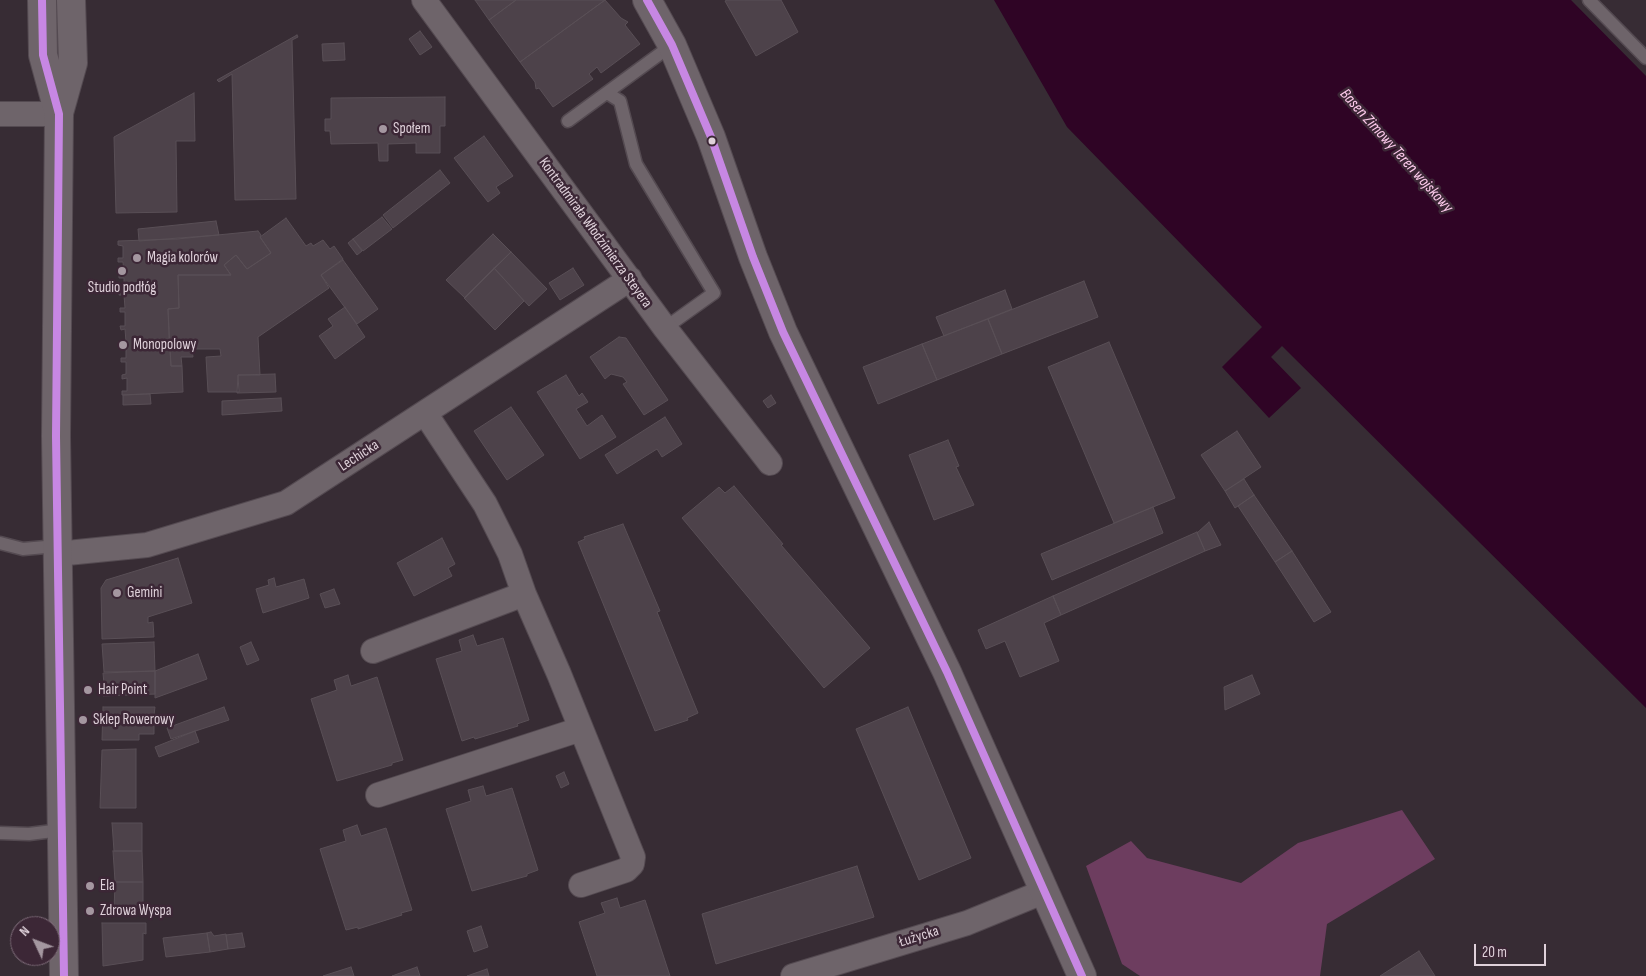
<!DOCTYPE html>
<meta charset="utf-8">
<style>
body{margin:0}
#map{position:relative;width:1646px;height:976px;overflow:hidden;background:#372c34;font-family:"Sofia Sans Condensed",sans-serif}
canvas{display:block}
.north{position:absolute;left:10px;top:916px;width:50px;height:50px;box-sizing:border-box;background:#3c2736;border:1px solid #7d6b78;border-radius:50%;rotate:313deg;font-size:14px;font-weight:700;line-height:20px;text-align:center;color:#dfd1da}
.north::after{content:'';display:block;margin:auto;width:18px;height:22px;background:#a497a0;clip-path:polygon(50% 0,100% 100%,50% 72%,0 100%)}
.scale{position:absolute;left:1474px;top:944px;width:72px;height:22px;box-sizing:border-box;border:2px solid #dfd1da;border-top:0;padding-left:6px;font-size:15px;line-height:18px;white-space:nowrap;color:#dfd1da;-webkit-text-stroke:4px #3c2736;paint-order:stroke}
</style>
<div id="map">
<canvas width="1646" height="976"></canvas>
<div class="north">N</div>
<div class="scale">20 m</div>
</div>
<script>
const ctx = document.querySelector('canvas').getContext('2d');
ctx.lineJoin = 'round';
function fillPath(path, color) { ctx.fillStyle = color; ctx.fill(path, 'evenodd'); }
const poly = rows => new Path2D(rows.map(r => 'M' + r).join(''));
function strokePath(path, color, width, dash) { ctx.strokeStyle = color; ctx.lineWidth = width; ctx.lineCap = dash ? 'butt' : 'round'; ctx.setLineDash(dash || []); ctx.stroke(path); }
function drawText(font, color, halo, rows, align = 'center') {
  ctx.font = font + ' "Sofia Sans Condensed",sans-serif'; ctx.lineWidth = 5; ctx.setLineDash([]); ctx.textBaseline = 'middle'; ctx.strokeStyle = halo; ctx.fillStyle = color; for (const [text, x, y, turn = 0] of rows) {
    ctx.save(); ctx.translate(x, y); ctx.rotate((+turn || 0) * Math.PI / 180); ctx.textAlign = isNaN(turn) ? turn : align; if (halo) ctx.strokeText(text, 0, 0); ctx.fillText(text, 0, 0); ctx.restore();
  }
}
const green = poly([
 [1402,810,1435,859,1327,924,1320,976,1140,976,1122,964,1086,866,1131,841,1147,858,1241,883,1298,843]
]);
const water = poly([
 [994,0,1571,0,1646,76,1646,708,1282,346,1271,357,1301,388,1269,418,1222,367,1262,327,1067,127]
]);
const building = poly([
 [475,0,516,0,489,20,475,0],
 [516,0,605,0,520,62,489,20,516,0],
 [605,0,621,18,628,22,625,25,640,44,601,73,597,67,589,74,593,79,553,107,539,88,536,89,535,82,520,62,605,0],
 [727,0,781,0,798,32,756,56,725,1,727,0],
 [420,31,432,47,420,55,409,39,420,31],
 [297,35,298,37,292,40,296,199,235,200,232,74,219,82,217,80,297,35],
 [344,43,345,60,323,61,322,44,344,43],
 [194,93,195,141,176,141,177,212,116,213,114,137,194,93],
 [445,97,445,126,440,126,440,153,416,153,416,143,388,144,388,161,379,161,378,143,331,144,330,131,325,131,325,119,331,119,331,98,445,97],
 [484,136,513,176,496,187,500,193,488,202,454,158,484,136],
 [440,170,450,183,393,228,383,215,440,170],
 [382,217,392,229,363,251,353,239,382,217],
 [286,218,306,246,311,243,313,246,323,240,330,249,334,246,343,259,321,275,329,288,258,337,260,375,238,375,239,392,208,392,206,357,221,356,220,349,192,349,193,357,181,357,182,366,171,366,168,309,179,308,178,275,231,275,224,265,236,255,247,269,271,253,260,237,286,218],
 [216,221,219,235,139,241,138,229,216,221],
 [258,231,261,235,260,237,271,253,247,269,236,255,224,265,231,275,178,275,179,308,168,309,169,337,171,366,182,366,183,392,122,395,122,391,127,391,127,378,122,379,122,375,126,374,126,362,121,362,121,358,126,358,126,345,121,346,121,342,126,342,125,329,121,330,120,326,125,326,125,312,120,312,120,308,125,308,124,295,119,295,119,290,124,290,124,278,119,278,119,274,124,274,123,262,118,262,118,258,123,258,123,246,118,245,118,241,177,239,258,231],
 [493,234,511,252,465,298,446,280,493,234],
 [353,239,362,251,357,255,348,243,353,239],
 [511,252,547,289,529,306,494,268,511,252],
 [343,260,378,309,357,324,321,275,343,260],
 [494,268,524,301,495,330,464,298,494,268],
 [573,268,584,285,560,300,549,283,573,268],
 [1084,281,1098,317,1002,354,988,319,1084,281],
 [1005,290,1012,309,944,336,936,317,1005,290],
 [345,307,365,337,335,359,319,336,333,326,328,319,345,307],
 [988,319,1002,354,937,380,922,344,988,319],
 [619,337,626,338,668,400,644,415,623,384,627,382,623,377,611,374,605,379,590,357,619,337],
 [1109,342,1175,498,1114,523,1048,367,1109,342],
 [922,344,937,380,878,404,863,367,922,344],
 [275,374,276,392,237,393,238,375,275,374],
 [566,375,579,396,582,393,588,402,576,409,587,426,602,415,616,437,580,459,537,392,566,375],
 [150,394,151,404,123,405,123,395,150,394],
 [771,395,776,403,768,408,763,401,771,395],
 [281,398,282,411,222,415,222,401,281,398],
 [511,407,544,455,507,480,474,431,511,407],
 [665,417,682,444,662,457,657,449,617,474,605,455,665,417],
 [1237,431,1261,467,1225,491,1201,455,1237,431],
 [948,440,959,466,956,467,974,505,934,520,909,455,948,440],
 [1244,479,1254,495,1235,508,1225,491,1244,479],
 [734,486,783,544,781,545,870,648,824,688,682,518,719,487,725,493,734,486],
 [1254,495,1292,551,1275,562,1238,506,1254,495],
 [1153,507,1163,533,1052,580,1041,554,1153,507],
 [1209,522,1221,545,1205,551,1197,533,1209,522],
 [623,524,660,611,657,612,698,713,687,718,688,720,655,731,578,542,585,539,584,537,623,524],
 [1197,532,1205,551,1061,615,1053,596,1197,532],
 [442,538,455,564,448,568,452,576,414,596,397,563,442,538],
 [1292,551,1331,612,1314,622,1275,562,1292,551],
 [178,558,192,603,148,617,148,623,153,622,154,637,102,639,101,588,106,580,178,558],
 [274,578,276,587,304,579,309,598,263,613,256,589,269,585,268,580,274,578],
 [334,589,340,604,325,608,320,594,334,589],
 [1053,596,1061,615,1044,623,1059,661,1020,677,1005,641,986,649,978,630,1053,596],
 [473,635,477,646,503,638,529,720,517,724,518,726,475,739,474,737,462,741,436,659,462,651,459,640,473,635],
 [154,642,155,671,104,672,102,644,154,642],
 [251,642,259,660,247,665,240,647,251,642],
 [198,654,207,679,155,698,155,671,198,654],
 [155,671,155,694,103,696,105,695,103,673,155,671],
 [348,675,351,686,377,677,403,760,392,763,392,765,337,781,311,699,337,690,334,680,348,675],
 [1252,675,1260,694,1225,710,1224,687,1252,675],
 [103,707,155,707,154,715,162,716,162,725,154,725,154,734,139,734,139,740,102,740,103,707],
 [224,707,229,720,171,739,167,728,224,707],
 [908,707,971,858,919,880,856,729,908,707],
 [195,731,199,742,159,757,155,747,195,731],
 [136,749,136,808,100,808,102,750,136,749],
 [564,772,569,784,561,788,556,776,564,772],
 [483,786,486,796,512,788,538,870,527,874,527,876,472,891,446,809,471,801,468,790,483,786],
 [112,823,142,823,142,851,114,851,112,823],
 [357,825,361,836,386,828,412,910,401,913,402,915,358,929,358,927,346,930,320,849,346,841,343,830,357,825],
 [113,851,142,851,143,882,113,882,115,881,113,851],
 [857,866,874,917,716,964,702,914,857,866],
 [115,882,143,882,143,911,114,912,115,882],
 [617,898,620,908,645,900,670,976,597,976,579,922,605,913,601,903,617,898],
 [102,923,146,923,146,934,143,933,143,960,103,966,102,923],
 [481,926,488,947,474,952,467,931,481,926],
 [211,932,214,936,226,934,228,949,210,952,207,933,211,932],
 [207,933,210,952,166,957,163,938,207,933],
 [242,933,245,947,228,949,226,935,242,933],
 [1419,951,1435,976,1380,976,1419,951],
 [351,967,354,976,323,976,351,967],
 [417,967,420,976,392,976,417,967],
 [487,969,489,976,467,976,487,969]
]);
const service = poly([
 [1589,0,1646,58],
 [607,93,620,101,636,164,714,293,665,328],
 [568,121,672,45],
 [0,543,23,549,57,546],
 [0,833,29,834,61,830]
]);
const minor = poly([
 [424,0,665,328,770,463],
 [0,114,59,114],
 [425,413,485,504,510,554,524,594],
 [57,554,147,545,286,503,630,279],
 [373,651,524,594,559,674,633,857,632,864,626,870,581,885],
 [378,795,581,729],
 [793,976,967,923,1043,892]
]);
const tertiary = poly([
 [42,0,43,55,59,114,56,436,64,976],
 [647,0,672,45,711,137,753,257,783,332,947,672,1082,976],
 [59,113,73,63,71,0]
]);
const bus1 = poly([
 [42,0,43,55,59,114,56,436,64,976],
 [647,0,672,45,711,137,753,257,783,332,947,672,1082,976]
]);
const markers = [
 [383,129,5,"#a497a0"],
 [712,141,4.5,"#dfd1da"],
 [137,258,5,"#a497a0"],
 [122,271,5,"#a497a0"],
 [123,345,5,"#a497a0"],
 [117,593,5,"#a497a0"],
 [88,690,5,"#a497a0"],
 [83,720,5,"#a497a0"],
 [90,886,5,"#a497a0"],
 [90,911,5,"#a497a0"]
];
const poiNames = [
 ["Społem",393,129],
 ["Magia kolorów",147,258],
 ["Studio podłóg",122,288,"center"],
 ["Monopolowy",133,345],
 ["Gemini",127,593],
 ["Hair Point",98,690],
 ["Sklep Rowerowy",93,720],
 ["Ela",100,886],
 ["Zdrowa Wyspa",100,911]
];
const streetNames = [
 ["Kontradmirała Włodzimierza Steyera",595,233,54],
 ["Lechicka",359,456,-33],
 ["Łużycka",919,937,-17]
];
const waterNames = [
 ["Basen Zimowy Teren wojskowy",1396,151,48]
];
fillPath(green, '#6d3d5f');
fillPath(water, '#2f0425');
fillPath(building, '#4d424a');
strokePath(building, '#594f56', 1);
strokePath(service, '#544a51', 15);
strokePath(minor, '#544a51', 26);
strokePath(tertiary, '#544a51', 30);
strokePath(service, '#6e646a', 12);
strokePath(minor, '#6e646a', 24);
strokePath(tertiary, '#6e646a', 28);
strokePath(bus1, '#c787e3', 8);
for (const [x, y, r, color] of markers) { const dot = new Path2D(); dot.arc(x, y, r, 0, 2 * Math.PI); ctx.fillStyle = color; ctx.fill(dot); strokePath(dot, '#3c2736', 2); }
drawText('15px', '#dfd1da', '#3c2736', poiNames, 'left');
drawText('15px', '#dfd1da', '#3c2736', streetNames);
drawText('italic 16px', '#fdcaec', '#3c2736', waterNames);
</script>
